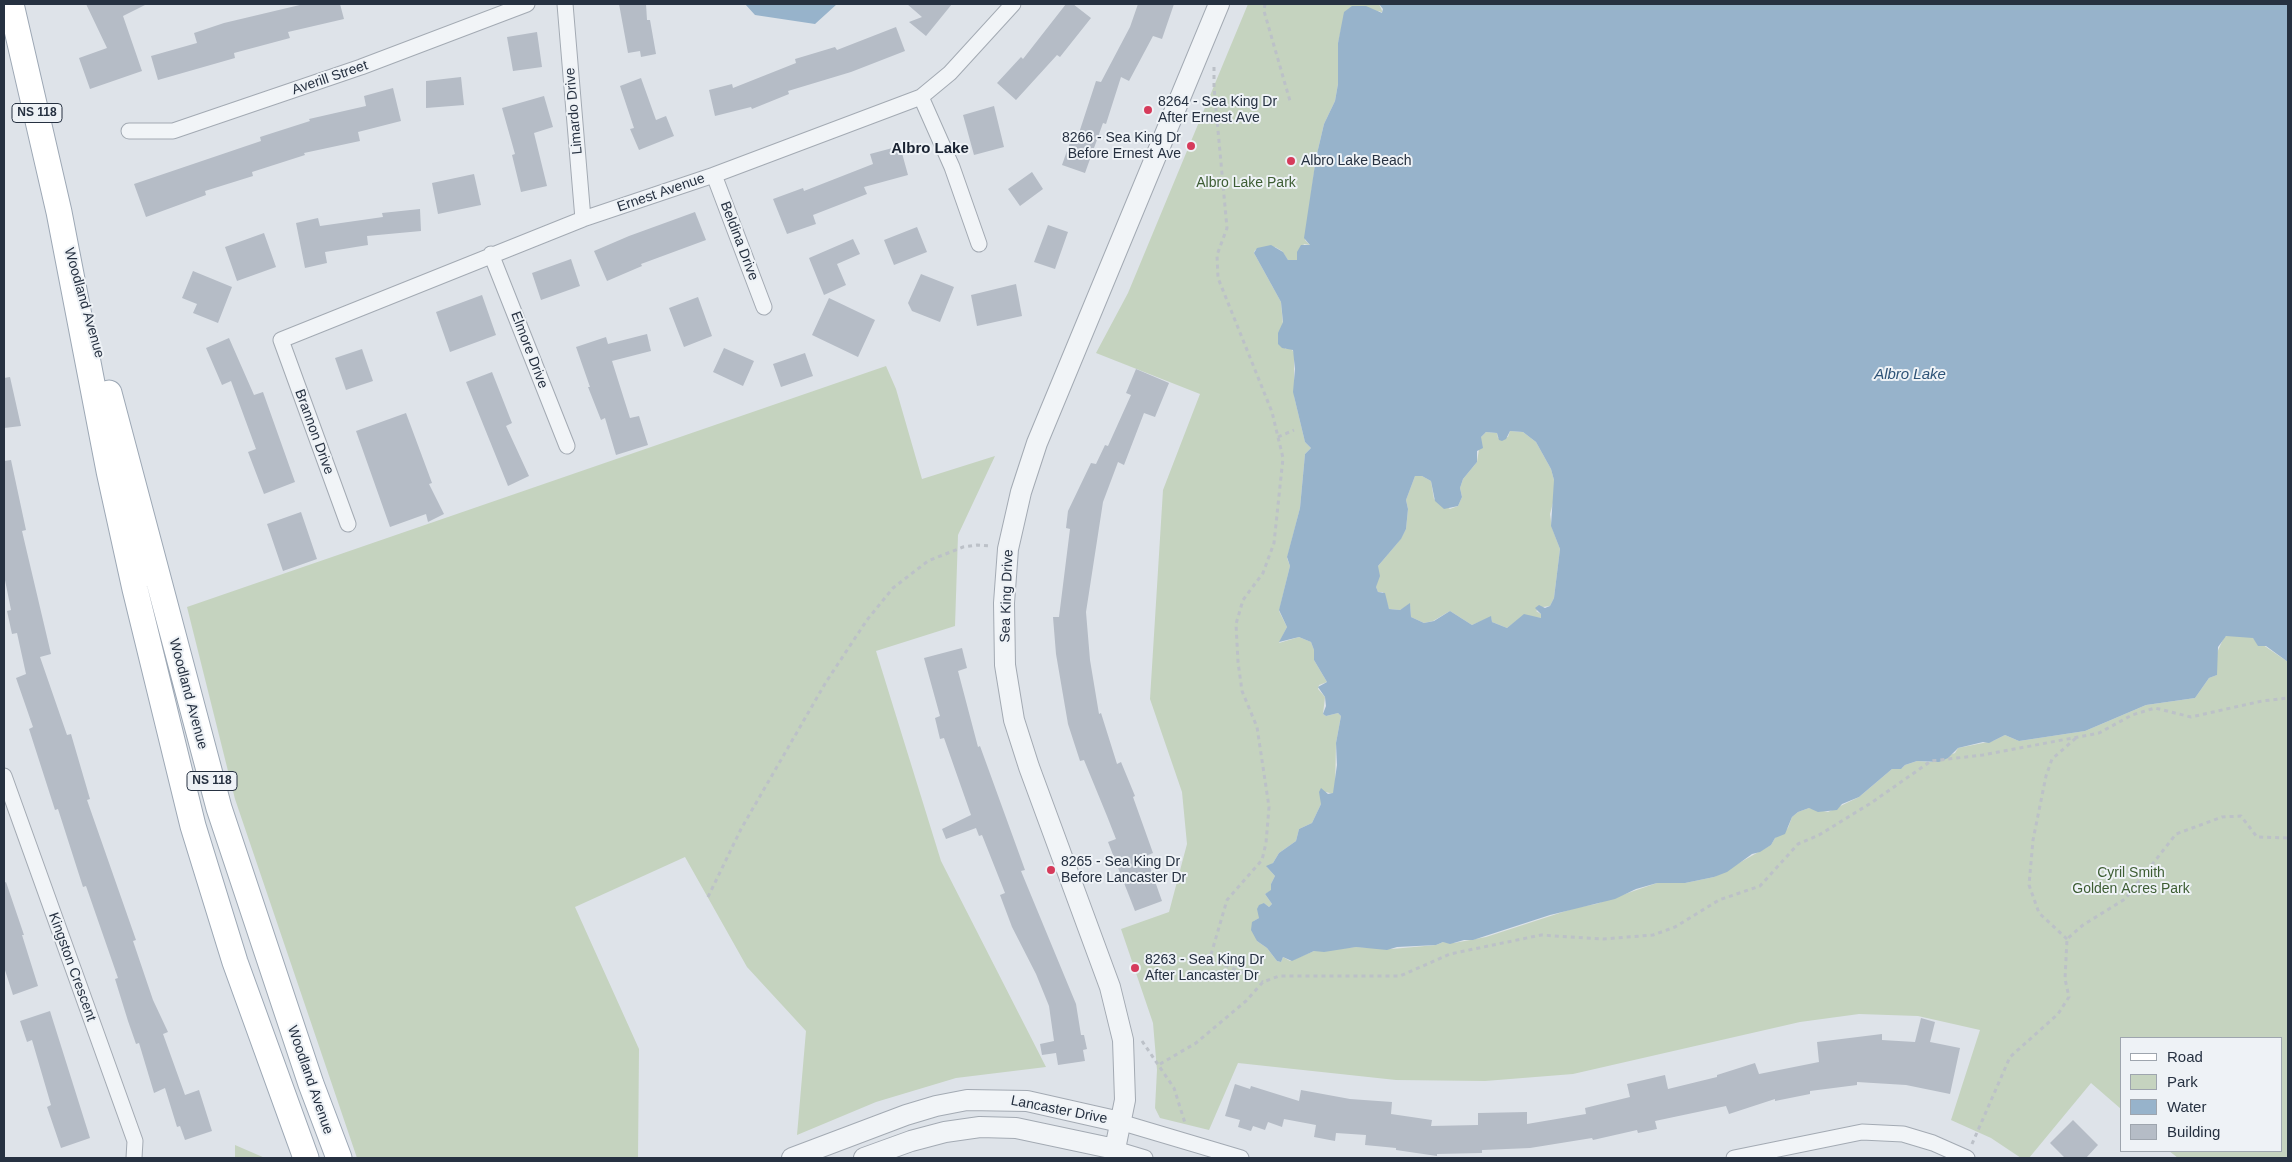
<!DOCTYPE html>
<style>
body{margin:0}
#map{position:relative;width:2292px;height:1162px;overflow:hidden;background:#dee3e9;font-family:Helvetica,sans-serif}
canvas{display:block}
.frame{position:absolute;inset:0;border:5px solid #263141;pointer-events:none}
.legend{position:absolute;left:2120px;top:1037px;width:162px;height:115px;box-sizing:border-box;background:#eef2f6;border:1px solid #9ea5ae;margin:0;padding:6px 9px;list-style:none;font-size:15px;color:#263141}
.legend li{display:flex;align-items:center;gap:10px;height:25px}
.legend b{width:25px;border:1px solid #9ea5ae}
</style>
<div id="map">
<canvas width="2292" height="1162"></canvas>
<div class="frame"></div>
<ul class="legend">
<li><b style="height:6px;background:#fff"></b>Road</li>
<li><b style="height:14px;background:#c5d3bf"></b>Park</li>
<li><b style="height:14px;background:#97b3cb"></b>Water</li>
<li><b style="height:14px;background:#b5bcc6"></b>Building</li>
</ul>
</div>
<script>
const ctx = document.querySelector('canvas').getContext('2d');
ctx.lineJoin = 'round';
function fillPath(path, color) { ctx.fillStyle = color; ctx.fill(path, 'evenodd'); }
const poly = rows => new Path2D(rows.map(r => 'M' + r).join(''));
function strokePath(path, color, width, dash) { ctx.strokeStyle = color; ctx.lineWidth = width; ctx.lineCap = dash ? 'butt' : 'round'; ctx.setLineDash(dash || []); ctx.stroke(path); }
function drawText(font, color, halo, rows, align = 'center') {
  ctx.font = font + ' Helvetica,sans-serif'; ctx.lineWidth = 4; ctx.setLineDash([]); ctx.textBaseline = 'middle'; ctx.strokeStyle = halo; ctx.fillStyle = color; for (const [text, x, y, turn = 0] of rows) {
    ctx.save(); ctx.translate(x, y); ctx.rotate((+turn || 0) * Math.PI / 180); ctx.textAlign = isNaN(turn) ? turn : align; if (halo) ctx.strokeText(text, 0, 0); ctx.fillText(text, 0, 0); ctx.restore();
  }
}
const green = poly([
 [1248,4,1379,4,1383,13,1379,11,1341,30,1338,43,1338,84,1335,101,1324,124,1316,158,1305,240,1310,245,1304,244,1297,255,1297,260,1288,260,1282,251,1275,247,1255,250,1254,253,1281,302,1285,349,1291,348,1294,353,1294,396,1305,442,1311,448,1305,454,1300,508,1287,558,1290,566,1279,611,1287,627,1279,643,1299,637,1311,642,1314,650,1314,660,1327,682,1319,685,1318,689,1325,697,1323,714,1326,716,1338,713,1341,716,1336,743,1335,789,1333,794,1326,792,1321,795,1321,804,1312,823,1299,829,1296,841,1279,853,1273,863,1267,867,1275,876,1271,884,1271,891,1265,894,1272,904,1269,907,1264,903,1259,918,1254,921,1257,941,1267,948,1277,961,1281,962,1283,957,1290,961,1314,951,1356,947,1392,949,1436,945,1443,942,1454,943,1486,937,1575,908,1596,904,1657,883,1685,883,1714,877,1771,845,1775,838,1788,828,1792,817,1798,812,1809,808,1828,812,1859,797,1892,769,1902,768,1905,765,1917,761,1931,762,1955,753,1958,748,1993,741,2005,735,2019,741,2085,731,2146,705,2195,698,2209,678,2217,675,2216,655,2224,637,2229,635,2250,636,2288,662,2288,1158,2178,1158,2169,1151,2281,1151,2281,1038,2121,1038,2121,1109,2091,1083,2029,1158,2021,1158,1991,1138,1951,1120,1980,1030,1918,1016,1859,1014,1800,1022,1573,1074,1485,1081,1396,1080,1238,1063,1209,1130,1160,1118,1155,1108,1157,1070,1153,1023,1121,929,1169,912,1187,844,1182,792,1150,699,1163,490,1200,394,1096,353,1128,293],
 [886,366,896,389,922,479,995,456,958,535,955,626,876,651,941,861,1046,1067,956,1078,876,1102,797,1135,806,1031,747,967,685,857,575,907,639,1049,638,1158,357,1158,235,799,187,607],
 [1510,431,1523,432,1536,442,1551,469,1554,480,1554,499,1550,514,1552,528,1560,549,1554,598,1550,606,1543,607,1536,611,1541,614,1541,618,1523,616,1507,628,1492,622,1491,617,1472,625,1450,611,1433,621,1424,623,1411,617,1410,604,1400,610,1389,609,1383,592,1378,592,1376,587,1378,566,1400,540,1406,529,1408,509,1406,500,1415,476,1422,476,1431,481,1434,499,1450,509,1458,506,1462,497,1460,488,1463,479,1477,462,1481,437,1486,432,1497,433,1498,438,1508,437],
 [235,1145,265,1158,235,1158]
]);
const water = poly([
 [745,4,837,4,815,24,755,15],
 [1379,4,2288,4,2288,662,2266,646,2258,646,2253,638,2226,636,2218,647,2217,675,2209,678,2195,698,2146,705,2085,731,2019,741,2005,735,1989,743,1983,742,1958,748,1948,758,1939,762,1917,761,1905,765,1901,769,1892,769,1859,797,1842,804,1837,810,1818,812,1809,808,1798,812,1792,817,1785,834,1775,838,1771,845,1760,852,1752,854,1727,872,1714,877,1685,883,1657,883,1636,889,1615,899,1550,915,1473,940,1464,940,1450,944,1443,942,1436,945,1397,947,1387,950,1356,947,1324,952,1314,951,1292,961,1283,957,1281,962,1277,961,1267,948,1257,941,1251,930,1252,922,1259,918,1257,909,1259,905,1264,903,1269,907,1272,904,1265,894,1271,890,1271,884,1275,876,1266,866,1273,863,1279,853,1296,841,1299,829,1312,823,1321,804,1319,792,1321,788,1328,794,1333,793,1337,765,1336,743,1341,716,1338,713,1326,716,1323,714,1326,706,1325,697,1318,687,1327,682,1314,660,1314,650,1311,642,1299,637,1279,642,1287,627,1279,610,1290,566,1287,557,1300,508,1305,454,1311,448,1305,442,1293,392,1295,369,1293,350,1282,348,1278,344,1278,333,1283,322,1281,302,1254,253,1257,248,1271,245,1283,252,1288,260,1297,260,1297,252,1301,245,1310,245,1304,238,1316,158,1324,124,1335,101,1338,84,1338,43,1344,12,1352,6,1366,6,1382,13,1383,9],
 [1510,431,1523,432,1536,442,1551,469,1554,480,1551,526,1560,549,1554,598,1550,606,1545,608,1539,605,1535,608,1541,614,1541,618,1524,614,1507,628,1492,622,1491,616,1472,625,1450,611,1434,621,1424,623,1411,617,1410,603,1400,610,1389,609,1385,593,1378,592,1376,587,1380,576,1378,566,1401,539,1406,529,1408,509,1406,500,1415,476,1422,476,1431,481,1435,501,1444,509,1458,506,1462,497,1460,488,1463,479,1477,462,1477,451,1483,448,1481,437,1486,432,1497,433,1499,440,1502,441,1506,439]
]);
const building = poly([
 [86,4,147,4,123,16,142,71,90,89,79,58,107,48],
 [304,4,340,4,344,19,288,32,290,38,234,53,235,58,158,80,151,56,197,43,194,33,224,23],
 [619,4,646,4,647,20,650,20,656,54,641,57,640,51,628,53],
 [907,4,952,4,926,36,909,22,922,17],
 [1066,4,1073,4,1091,18,1060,57,1057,55,1016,100,997,83,1021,57,1023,59],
 [1138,4,1174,4,1162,39,1153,36,1129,81,1121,77,1106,124,1103,123,1085,173,1062,165,1073,134,1078,136,1096,81,1101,82,1130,27],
 [896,27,905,51,851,72,788,91,789,94,752,109,751,107,715,116,709,90,732,84,733,88,796,63,795,59,835,47,837,50],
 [537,32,542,67,513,71,507,37],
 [461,77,464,105,426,108,426,81],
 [641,78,656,120,666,116,674,136,639,150,630,129,634,128,620,86],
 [393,88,401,121,358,132,360,141,304,153,305,155,252,172,253,176,205,191,206,195,146,217,134,184,261,141,260,137,310,121,309,119,366,106,364,96],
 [544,96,553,127,534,133,547,186,521,192,512,155,515,154,502,108],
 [994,106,1004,147,974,155,963,115],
 [900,146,908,175,864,187,867,194,813,215,816,224,787,234,773,199,803,188,804,191,873,164,870,154],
 [1032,172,1043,189,1020,206,1008,189],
 [474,174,481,205,438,214,432,183],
 [420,209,421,231,367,236,368,245,325,252,327,263,305,268,296,223,318,218,320,226,383,217,382,213],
 [695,212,706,240,641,264,642,266,607,281,594,251,629,236],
 [1048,225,1068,232,1055,269,1034,262],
 [917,227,927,252,894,265,884,240],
 [264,233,276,267,237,281,225,247],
 [853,239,860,254,837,264,846,285,824,295,809,258],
 [571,259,580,286,541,300,532,273],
 [193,271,232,287,218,323,193,313,197,304,182,298],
 [921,274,954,287,940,322,912,311,908,303],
 [1016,284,1022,316,977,326,971,295],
 [482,295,496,335,450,352,436,312],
 [698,297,712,336,684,347,669,308],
 [829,298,875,320,858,357,812,335],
 [647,334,651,351,612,361,630,418,639,416,648,445,616,455,605,418,601,420,588,387,590,387,576,347,606,337,608,344],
 [229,338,254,395,263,392,295,482,264,494,248,452,256,449,231,381,222,385,206,348],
 [724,348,754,361,743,386,713,372],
 [362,349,373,381,346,390,335,358],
 [805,353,813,376,781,387,773,364],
 [1136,369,1169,383,1155,417,1144,413,1124,465,1118,462,1103,502,1086,612,1090,660,1099,714,1101,713,1117,764,1121,762,1135,796,1133,797,1153,853,1146,856,1162,901,1135,911,1108,842,1116,839,1107,816,1084,760,1080,761,1068,724,1056,654,1053,617,1059,617,1070,529,1066,528,1068,511,1091,463,1096,464,1105,445,1108,446,1131,395,1126,393],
 [492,372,512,423,506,426,529,476,508,486,466,382],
 [10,377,21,426,4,428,4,378],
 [406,413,432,483,429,484,444,514,428,522,426,514,390,527,356,431],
 [11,460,26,530,22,531,51,654,40,657,67,735,71,734,90,799,87,800,136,940,133,941,153,1000,168,1032,163,1034,185,1095,199,1090,212,1131,185,1140,180,1126,177,1127,165,1088,154,1093,139,1043,136,1044,128,1021,115,979,118,978,86,886,83,887,58,809,55,810,29,729,33,727,16,678,26,674,17,633,12,634,7,611,11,610,4,575,4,461],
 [301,512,317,559,283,571,267,524],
 [962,648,967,668,958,671,978,747,980,746,1025,870,1021,871,1076,1004,1081,1035,1084,1035,1087,1049,1083,1050,1085,1061,1058,1065,1056,1053,1042,1055,1040,1044,1054,1041,1049,1006,1036,974,1012,927,1000,895,1005,893,982,835,979,836,976,828,946,839,942,829,971,815,944,738,940,739,935,718,940,716,924,658],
 [6,882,24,935,22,935,38,986,13,995,4,967,4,883],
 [50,1011,90,1138,61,1148,47,1107,51,1105,32,1040,27,1042,20,1021],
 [1921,1018,1935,1022,1930,1042,1960,1048,1950,1094,1906,1085,1857,1082,1857,1085,1810,1091,1810,1094,1775,1101,1775,1099,1729,1114,1726,1106,1655,1121,1657,1129,1638,1133,1637,1130,1593,1140,1592,1138,1530,1148,1482,1150,1482,1153,1437,1154,1437,1156,1396,1150,1396,1148,1365,1145,1366,1135,1336,1133,1335,1141,1314,1137,1316,1125,1284,1119,1282,1127,1268,1122,1265,1130,1253,1126,1251,1131,1238,1127,1240,1120,1225,1116,1235,1084,1250,1089,1251,1086,1299,1101,1301,1090,1350,1099,1392,1102,1391,1114,1432,1120,1431,1126,1478,1125,1478,1113,1527,1112,1527,1124,1586,1114,1585,1108,1630,1097,1627,1084,1665,1075,1668,1089,1717,1077,1717,1075,1755,1063,1759,1074,1819,1062,1817,1042,1882,1034,1882,1040,1915,1042],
 [2073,1120,2098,1145,2086,1158,2065,1158,2050,1143]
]);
const path = poly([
 [1265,4,1264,11,1290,101],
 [1214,67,1214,87,1227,228,1217,255,1218,278,1272,412,1283,458,1274,543,1263,573,1243,600,1236,624,1238,662,1242,691,1257,727,1269,807,1266,843,1262,860,1227,900,1210,958,1263,982],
 [1278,437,1294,430],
 [708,897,741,829,826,682,867,620,893,588,928,561,963,547,977,545,990,546],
 [2067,939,2039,913,2029,885,2033,840,2046,776,2052,759,2076,738],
 [1142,1041,1174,1088,1185,1123],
 [1160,1064,1196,1043,1246,1001,1263,982,1279,976,1400,976,1450,954,1541,935,1603,939,1653,935,1675,927,1719,900,1760,886,1798,844,1819,835,1871,803,1931,761,1983,755,2099,733,2132,715,2155,708,2191,717,2262,701,2288,698],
 [1972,1144,2010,1057,2058,1014,2069,997,2065,979,2067,939,2083,925,2125,899,2176,834,2222,817,2241,816,2257,837,2288,838]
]);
const minor = poly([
 [565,4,583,219],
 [921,97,952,167,979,244],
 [129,131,173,131,361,67,527,4],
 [714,175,764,307],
 [491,254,567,446],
 [348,524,281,340,583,219,714,175,921,97,950,73,1013,4],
 [4,776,135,1141,134,1158],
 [1120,1122,1241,1158],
 [1113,1158,1115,1149,1145,1158],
 [1734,1158,1862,1132,1903,1134,1933,1143,1967,1158]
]);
const tertiary = poly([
 [792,1158,906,1115,936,1106,967,1100,1027,1101,1120,1122],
 [864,1158,911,1141,945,1132,980,1127,1016,1128,1115,1149,1125,1100,1123,1040,1110,987,1029,767,1014,720,1005,665,1004,603,1008,549,1021,492,1037,443,1219,4]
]);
const primary = poly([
 [11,4,59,212,109,471,135,589,193,826,235,962,306,1158],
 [109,393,219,808,311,1084,339,1158]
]);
const markers = [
 [1148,110,5,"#d63b5b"],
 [1191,146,5,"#d63b5b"],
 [1291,161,5,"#d63b5b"],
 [1051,870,5,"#d63b5b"],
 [1135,968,5,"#d63b5b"]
];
const shields = [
 [37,113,50],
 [212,781,50]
];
const shieldNames = [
 ["NS 118",37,113],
 ["NS 118",212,781]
];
const streetNames = [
 ["Averill Street",330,78,-19],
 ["Limardo Drive",574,111,-95],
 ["Ernest Avenue",661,193,-19],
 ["Beldina Drive",739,241,69],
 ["Woodland Avenue",84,303,74],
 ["Elmore Drive",529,350,69],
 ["Brannon Drive",314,432,70],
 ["Sea King Drive",1007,596,-88],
 ["Woodland Avenue",188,694,75],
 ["Kingston Crescent",72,967,70],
 ["Woodland Avenue",310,1080,71],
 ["Lancaster Drive",1059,1110,11]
];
const poiNames = [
 ["8264 - Sea King Dr",1158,102],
 ["After Ernest Ave",1158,118],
 ["8266 - Sea King Dr",1181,138,"right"],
 ["Before Ernest Ave",1181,154,"right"],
 ["Albro Lake Beach",1301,161],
 ["8265 - Sea King Dr",1061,862],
 ["Before Lancaster Dr",1061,878],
 ["8263 - Sea King Dr",1145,960],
 ["After Lancaster Dr",1145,976]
];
const parkNames = [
 ["Albro Lake Park",1246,183],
 ["Cyril Smith",2131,873],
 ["Golden Acres Park",2131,889]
];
const neighbourhoodNames = [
 ["Albro Lake",930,149]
];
const waterNames = [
 ["Albro Lake",1910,375]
];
fillPath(green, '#c5d3bf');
fillPath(water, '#97b3cb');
fillPath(building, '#b5bcc6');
strokePath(minor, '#a3aab3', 17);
strokePath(tertiary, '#a3aab3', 22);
strokePath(primary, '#9da8b5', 27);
strokePath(path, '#bcc1c8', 3, [4, 4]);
strokePath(minor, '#f1f4f7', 15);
strokePath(tertiary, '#f1f4f7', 20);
strokePath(primary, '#fff', 25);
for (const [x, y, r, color] of markers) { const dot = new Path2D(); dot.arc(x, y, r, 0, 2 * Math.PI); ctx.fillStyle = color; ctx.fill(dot); strokePath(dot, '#eef2f6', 2); }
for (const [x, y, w] of shields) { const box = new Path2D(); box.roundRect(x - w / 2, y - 9.5, w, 19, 4); ctx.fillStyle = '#eef2f6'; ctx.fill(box); strokePath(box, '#263141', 1); }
drawText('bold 12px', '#263141', null, shieldNames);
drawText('14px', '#263141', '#eef2f6', streetNames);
drawText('14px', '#263141', '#eef2f6', poiNames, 'left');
drawText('14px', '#3d5d33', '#eef2f6', parkNames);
drawText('bold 15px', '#192231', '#eef2f6', neighbourhoodNames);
drawText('italic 15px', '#2e5377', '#eef2f6', waterNames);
</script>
